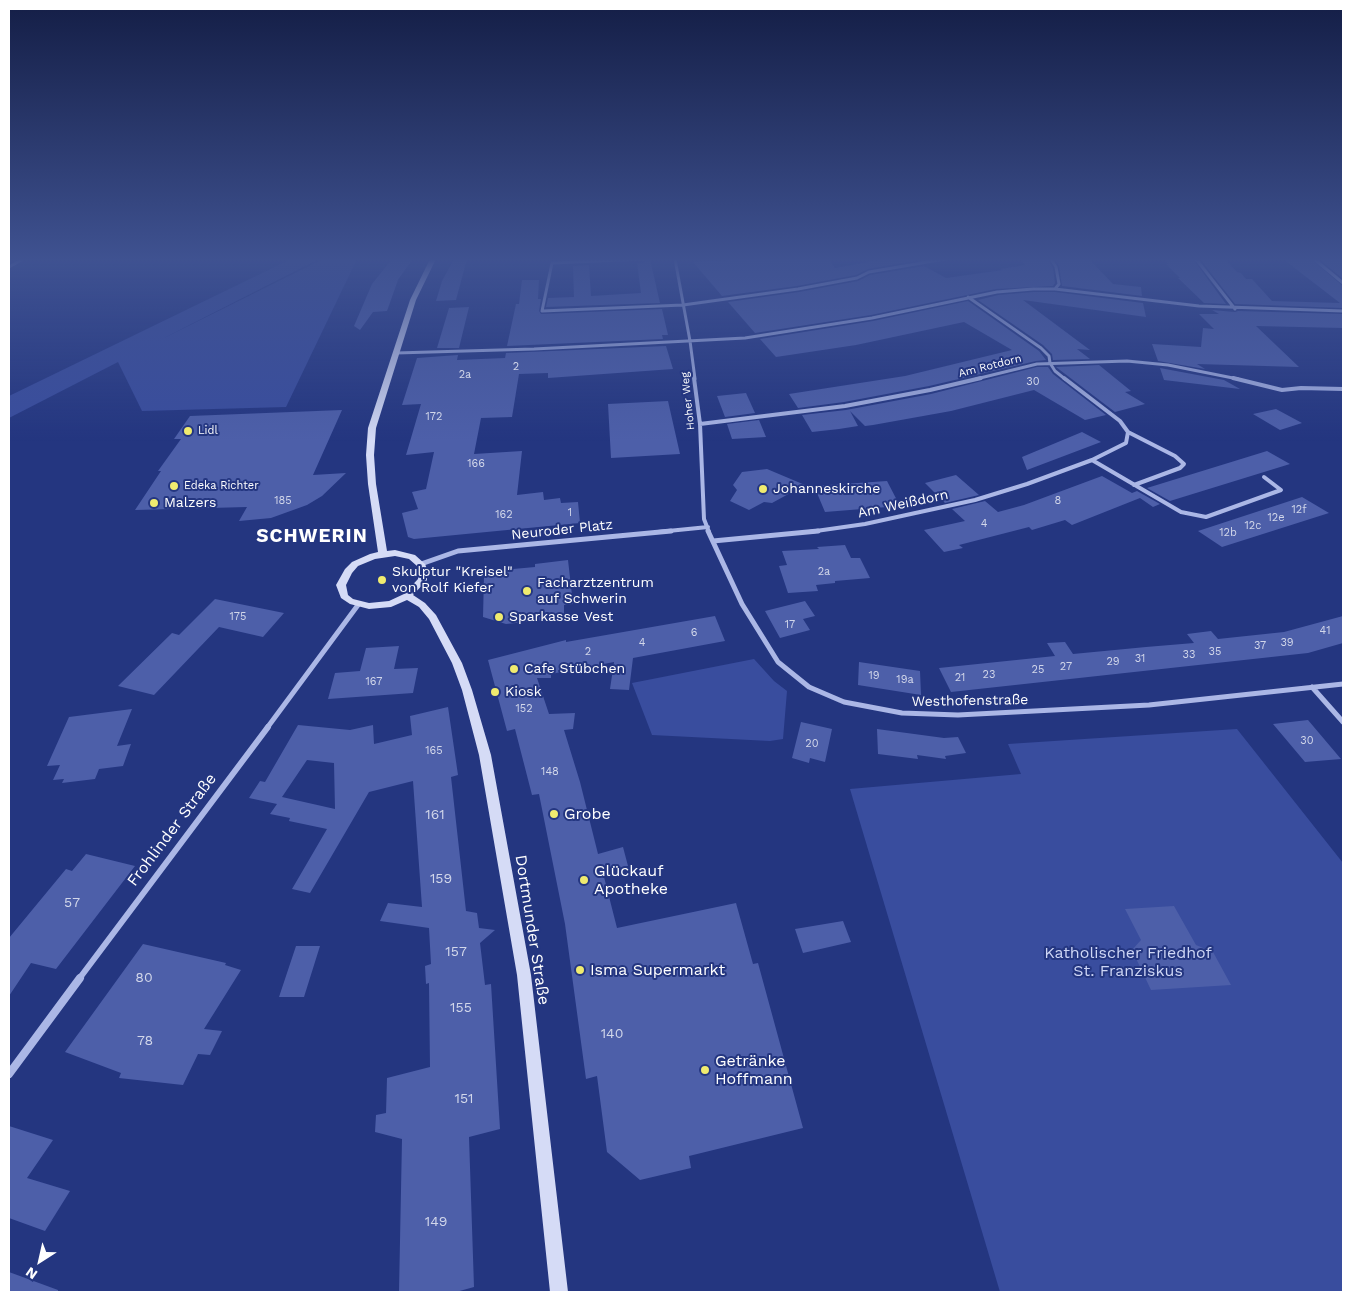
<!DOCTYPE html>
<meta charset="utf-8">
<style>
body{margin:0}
#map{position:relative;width:1352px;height:1301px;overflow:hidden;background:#243680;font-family:"Work Sans",sans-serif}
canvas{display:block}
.frame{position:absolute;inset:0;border:10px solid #fff;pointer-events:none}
.north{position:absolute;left:15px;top:1236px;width:50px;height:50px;-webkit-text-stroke:4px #243680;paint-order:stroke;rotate:215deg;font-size:14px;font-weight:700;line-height:20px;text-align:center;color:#fff}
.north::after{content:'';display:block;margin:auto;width:18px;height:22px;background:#fff;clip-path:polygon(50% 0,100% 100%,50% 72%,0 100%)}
</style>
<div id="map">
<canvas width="1352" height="1301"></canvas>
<div class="frame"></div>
<div class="north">N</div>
</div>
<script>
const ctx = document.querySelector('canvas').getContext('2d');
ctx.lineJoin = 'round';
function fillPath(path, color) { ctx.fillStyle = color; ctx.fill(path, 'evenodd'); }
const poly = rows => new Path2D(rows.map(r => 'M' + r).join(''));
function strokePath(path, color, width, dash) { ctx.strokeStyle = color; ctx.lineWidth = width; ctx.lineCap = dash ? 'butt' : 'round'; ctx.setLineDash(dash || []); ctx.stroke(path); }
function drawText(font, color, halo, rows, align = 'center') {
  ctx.font = font + ' "Work Sans",sans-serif'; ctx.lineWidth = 4; ctx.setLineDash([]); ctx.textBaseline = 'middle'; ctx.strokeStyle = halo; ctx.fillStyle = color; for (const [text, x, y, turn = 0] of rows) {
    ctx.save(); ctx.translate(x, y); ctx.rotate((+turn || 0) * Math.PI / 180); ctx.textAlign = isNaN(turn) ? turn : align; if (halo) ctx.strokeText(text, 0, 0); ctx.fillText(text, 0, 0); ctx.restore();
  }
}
const green = poly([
 [291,259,319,259,164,338,323,259,357,259,286,407,142,411,118,362,9,418,9,396],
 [754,659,774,681,787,691,783,739,770,741,652,735,632,683],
 [1237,729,1343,863,1343,1292,1000,1292,850,789,1021,774,1008,744]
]);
const building = poly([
 [392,259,413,259,397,281,398,280,387,311,373,312,360,330,354,326,372,284],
 [454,259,467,259,456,300,436,301,442,281],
 [647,259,650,259,660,303,546,307,548,298,574,297,573,266,589,265,591,296,641,293,637,263,645,262],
 [726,259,829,259,835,268,884,259,911,259,915,261,868,269,856,275,797,286,722,296,693,262,726,261],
 [1019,259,1048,259,1053,268,1055,283,1053,286,996,289,871,315,755,333,728,302,799,292,858,281,870,275,924,266,946,278,1003,270,1000,269,1025,265],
 [1055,259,1089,259,1113,284,1141,287,1142,296,1062,286,1059,266],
 [1163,259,1193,259,1226,304,1204,303,1178,278,1180,278,1166,264,1168,264],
 [1200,259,1226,260,1237,272,1241,273,1246,279,1252,279,1272,301,1340,303,1283,259,1311,259,1343,286,1343,308,1235,304],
 [1319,259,1343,259,1343,279],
 [522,280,539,280,538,299,541,299,539,311,541,314,662,309,668,335,662,335,663,339,507,346,516,304,519,304],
 [1033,292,1055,292,1143,303,1146,317,1023,300,1090,350,1077,349,1090,359,1053,360,1052,354,1043,345,978,300,998,295],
 [968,301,1039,351,1046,360,1036,361,929,386,844,402,798,408,789,394,905,376,1012,350,964,322,856,345,776,357,760,339,873,321],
 [469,307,459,348,437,348,449,308],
 [1212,310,1235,312,1238,311,1343,314,1343,328,1256,326,1299,367,1197,364,1205,369,1158,361,1152,344,1201,347,1203,328,1214,329,1199,314,1219,314],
 [666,346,673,369,548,378,548,373,519,374,512,417,481,418,474,454,522,451,517,495,543,492,544,500,560,498,561,503,578,502,580,523,414,539,408,537,402,513,418,509,412,492,426,489,434,452,406,455,421,404,402,405,417,358,458,355,457,360,505,358,506,353],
 [1099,365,1131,391,1125,392,1145,404,1115,412,1056,367],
 [1037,367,1048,367,1053,374,1106,415,1085,420,1034,390,951,411,873,425,865,426,850,411,858,426,839,429,812,432,802,415,846,410,931,394],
 [1160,368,1224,380,1240,389,1164,380],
 [746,393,755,413,725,417,717,396],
 [668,401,680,454,611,458,608,404],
 [1276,409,1302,423,1280,430,1253,414],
 [342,410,313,475,346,473,322,496,307,505,271,518,239,521,247,507,135,510,161,471,158,471,181,439,174,439,190,416],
 [759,420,766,437,732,439,727,424],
 [1082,432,1101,442,1027,470,1022,457],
 [1267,451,1290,464,1170,501,1147,488],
 [767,469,805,485,772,503,764,502,749,510,730,501,737,490,733,485,742,472],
 [956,475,979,495,945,503,925,483],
 [1102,476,1132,493,1137,491,1160,504,1153,507,1140,498,1072,525,1065,520,1032,530,1029,527,959,545,963,548,944,552,924,530,965,521,952,509,985,501,998,512,1024,505],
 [887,481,900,506,825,512,814,486],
 [1302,497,1329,513,1222,547,1198,531],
 [845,545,851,558,860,558,870,578,835,581,835,583,816,585,818,591,788,593,779,566,787,565,782,551,819,549,817,547],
 [568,560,573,604,564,605,564,618,506,624,483,617,484,576,491,571,535,567,535,564],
 [215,599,284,613,263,637,219,627,154,695,118,686,172,633,179,635],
 [805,601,815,616,803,619,810,630,780,638,765,611],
 [715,616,725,641,633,658,629,690,610,689,614,662,551,674,551,678,537,678,549,714,575,713,573,729,564,730,580,782,598,854,623,847,628,866,603,873,617,928,736,903,753,964,758,963,803,1128,689,1156,691,1168,640,1180,607,1152,597,1076,586,1079,565,924,539,794,532,795,515,729,507,731,488,660,566,640,566,642],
 [1343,616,1343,643,1308,653,951,692,939,668,1055,656,1047,643,1065,642,1073,654,1146,647,1194,643,1187,634,1211,631,1218,639,1284,632],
 [399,646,394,669,418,668,413,693,328,699,335,673,360,671,366,648],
 [859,662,920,671,921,695,858,685],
 [448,707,458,775,451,777,466,911,477,913,479,928,495,930,480,943,485,985,491,984,500,1129,469,1137,474,1287,456,1292,399,1292,402,1139,375,1132,376,1115,386,1113,387,1078,430,1067,429,983,426,984,425,966,431,964,429,928,380,921,388,903,422,907,413,781,369,792,310,893,292,889,327,829,289,821,290,818,270,814,277,804,249,798,260,781,265,782,298,725,350,730,373,725,374,744,412,735,410,716],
 [307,760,334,763,335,809,282,797],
 [132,709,117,746,131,744,123,766,99,769,95,779,62,783,64,779,53,780,60,765,47,766,69,717],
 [1308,720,1341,759,1305,762,1273,724],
 [801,722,832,729,825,762,810,758,809,763,792,758],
 [877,729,944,738,958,737,966,753,945,756,946,759,917,755,918,759,878,754],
 [86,854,135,866,56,969,31,963,9,996,9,938,66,869,72,871],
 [1174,906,1196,945,1213,952,1231,985,1151,990,1132,950,1141,940,1125,909],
 [843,921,851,942,803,953,795,929],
 [143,944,226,963,225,965,241,970,204,1029,222,1031,210,1055,198,1054,183,1085,119,1078,121,1073,65,1052],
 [296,946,320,946,304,997,279,997],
 [9,1126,53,1140,27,1178,70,1191,45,1231,9,1218],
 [9,1272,58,1290,58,1292,9,1292]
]);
const minorFar4 = poly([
 [644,259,552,263,542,311,683,305,798,289,857,278,869,272,945,259],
 [675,259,690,341,695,379],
 [1051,259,1056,267,1059,284,1055,289],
 [1196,259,1235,309],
 [1314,259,1343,283],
 [9,267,23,259],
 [968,297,1041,348,1049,356,1050,363,1055,371,1065,379],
 [396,353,534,349,745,338,872,318,997,292,1033,289,1055,289,1199,306,1343,311],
 [976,379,1037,364,1127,361,1168,365,1238,379]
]);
const minorFar3 = poly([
 [694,378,700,424,704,519,709,532],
 [1233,378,1282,390,1301,388,1343,389],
 [700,424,845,406,930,390,981,378],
 [1128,432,1175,456,1184,464,1180,468,1134,485],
 [1092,460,1181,512,1206,517,1281,490,1264,477],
 [658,532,708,527],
 [809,532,865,524,975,500,1027,484,1092,460,1126,443,1128,432,1120,421,1064,378]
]);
const minorFar2 = poly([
 [708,531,742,604,778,662,809,687,844,702,902,713,958,715,1149,705,1343,684],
 [713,541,818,531],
 [421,564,458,551,671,531],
 [1312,687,1343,722],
 [267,728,358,605]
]);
const minorFar1 = poly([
 [79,979,268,727]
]);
const minor = poly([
 [9,1074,80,978]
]);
const secondary = poly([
 [430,259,436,259,416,300,376,428,374,455,376,484,387,551,395,550,415,555,425,564,427,569,427,580,413,595,425,603,436,615,462,663,472,690,491,755,531,975,568,1292,550,1292,517,975,479,755,462,690,452,663,429,619,419,607,407,600,391,607,369,609,350,604,341,598,336,585,345,569,352,562,370,554,378,552,368,484,366,455,368,428,410,300,430,259],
 [395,556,409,559,417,566,419,569,418,579,404,594,389,601,369,603,353,599,348,595,346,585,352,573,358,566,375,559,395,556]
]);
const markers = [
 [188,431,5,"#f0eb6f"],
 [174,486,5,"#f0eb6f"],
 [763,489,5,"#f0eb6f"],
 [154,503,5,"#f0eb6f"],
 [382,580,5,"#f0eb6f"],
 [527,591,5,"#f0eb6f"],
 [499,617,5,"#f0eb6f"],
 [514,669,5,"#f0eb6f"],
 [495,692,5,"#f0eb6f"],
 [554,814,5,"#f0eb6f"],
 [584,880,5,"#f0eb6f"],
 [580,970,5,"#f0eb6f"],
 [705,1070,5,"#f0eb6f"]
];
const farStreetnames = [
 ["Am Rotdorn",990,366,-14],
 ["Hoher Weg",688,401,-96]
];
const numberNames = [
 ["2",516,367],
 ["2a",465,375],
 ["30",1033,382],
 ["172",434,417],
 ["166",476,464],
 ["185",283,501],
 ["8",1058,501],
 ["12f",1299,510],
 ["1",570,513],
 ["162",504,515],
 ["12e",1276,518],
 ["4",984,524],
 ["12c",1253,526],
 ["12b",1228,533],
 ["2a",824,572],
 ["175",238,617],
 ["17",790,625],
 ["41",1325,631],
 ["6",694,633],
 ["4",642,643],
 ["39",1287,643],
 ["37",1260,646],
 ["2",588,652],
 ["35",1215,652],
 ["33",1189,655],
 ["31",1140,659],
 ["29",1113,662],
 ["27",1066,667],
 ["25",1038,670],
 ["23",989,675],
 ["19",874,676],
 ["21",960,678],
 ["19a",905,680],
 ["167",374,682],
 ["152",524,709],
 ["30",1307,741],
 ["20",812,744],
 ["165",434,751],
 ["148",550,772]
];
const farPoinames = [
 ["Lidl",198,431],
 ["Edeka Richter",184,486]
];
const poiNames = [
 ["Johanneskirche",773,489],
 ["Malzers",164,503],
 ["Skulptur \"Kreisel\"",392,572],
 ["von Rolf Kiefer",392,588],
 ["Facharztzentrum",537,583],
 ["auf Schwerin",537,599],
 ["Sparkasse Vest",509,617],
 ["Cafe Stübchen",524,669],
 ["Kiosk",505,692]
];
const streetNames = [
 ["Am Weißdorn",903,504,-12],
 ["Neuroder Platz",562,530,-6],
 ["Westhofenstraße",970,701,-1]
];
const nearNumbernames = [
 ["161",435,815],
 ["159",441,879],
 ["57",72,903],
 ["157",456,952],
 ["80",144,978],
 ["155",461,1008],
 ["140",612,1034],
 ["78",145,1041],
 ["151",464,1099],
 ["149",436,1222]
];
const nearPoinames = [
 ["Grobe",564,814],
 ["Glückauf",594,871],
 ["Apotheke",594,889],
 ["Isma Supermarkt",590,970],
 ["Getränke",715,1061],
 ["Hoffmann",715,1079]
];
const nearStreetnames = [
 ["Frohlinder Straße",172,830,-53],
 ["Dortmunder Straße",532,930,81]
];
const nearParknames = [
 ["Katholischer Friedhof",1128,953],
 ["St. Franziskus",1128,971]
];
const districtNames = [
 ["SCHWERIN",312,536]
];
fillPath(green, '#394d9e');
fillPath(building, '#4d5fa9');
strokePath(minorFar4, '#abb7e6', 3);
strokePath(minorFar3, '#abb7e6', 4);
strokePath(minorFar2, '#abb7e6', 5);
strokePath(minorFar1, '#abb7e6', 6);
strokePath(minor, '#abb7e6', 8);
fillPath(secondary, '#d5dbf6');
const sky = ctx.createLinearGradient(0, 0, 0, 441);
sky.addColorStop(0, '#141e46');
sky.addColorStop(0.59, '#3f5291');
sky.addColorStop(1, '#3f529100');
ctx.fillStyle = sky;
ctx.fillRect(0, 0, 1352, 441);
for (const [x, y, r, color] of markers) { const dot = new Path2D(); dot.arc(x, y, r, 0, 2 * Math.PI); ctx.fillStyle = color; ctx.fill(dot); strokePath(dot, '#243680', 2); }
drawText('11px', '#fff', '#243680', farStreetnames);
drawText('11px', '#d2d7ea', null, numberNames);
drawText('11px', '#fff', '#243680', farPoinames, 'left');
drawText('14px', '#fff', '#243680', poiNames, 'left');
drawText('14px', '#fff', '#243680', streetNames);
drawText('14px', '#d2d7ea', null, nearNumbernames);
drawText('16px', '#fff', '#243680', nearPoinames, 'left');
drawText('16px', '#fff', '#243680', nearStreetnames);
drawText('16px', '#ced6f5', '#243680', nearParknames);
ctx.letterSpacing = '1px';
drawText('bold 19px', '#fff', '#243680', districtNames);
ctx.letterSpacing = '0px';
</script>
